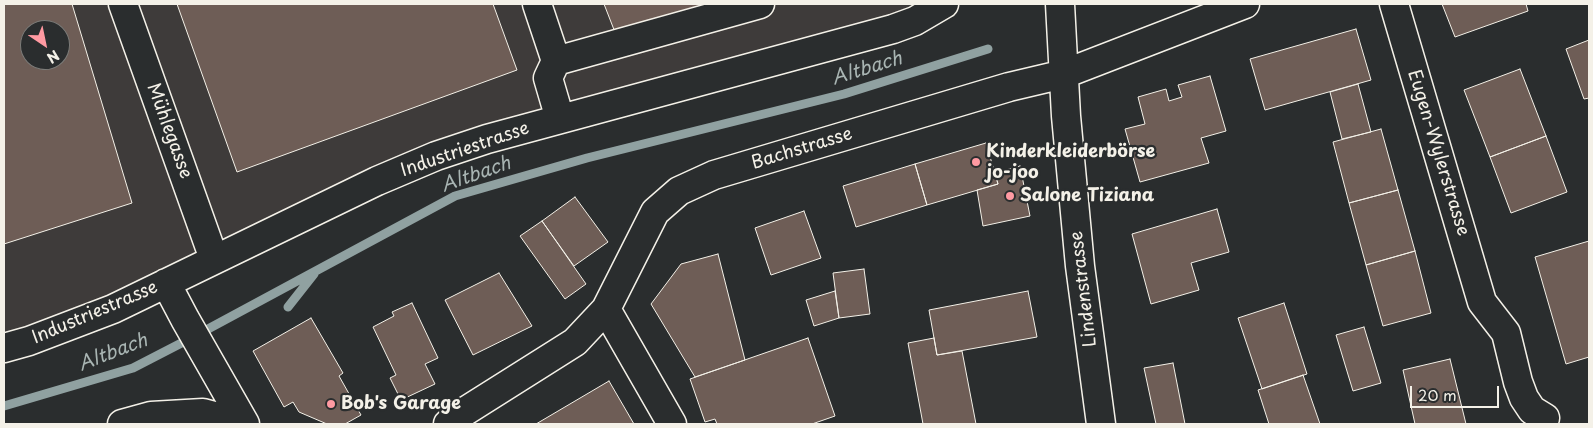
<!DOCTYPE html>
<meta charset="utf-8">
<style>
body{margin:0}
#map{position:relative;width:1593px;height:428px;overflow:hidden;background:#2a2d2e;font-family:"Playpen Sans",sans-serif}
canvas{display:block}
.frame{position:absolute;inset:0;border:5px solid #f4f1e8;pointer-events:none}
.north{position:absolute;left:20px;top:20px;width:50px;height:50px;box-sizing:border-box;background:#2a2d2e;border:1px solid #7b7b78;border-radius:50%;rotate:146deg;font-size:14px;font-weight:700;line-height:20px;text-align:center;color:#f4f1e8}
.north::after{content:'';display:block;margin:auto;width:18px;height:22px;background:#ff9aa2;clip-path:polygon(50% 0,100% 100%,50% 72%,0 100%)}
.scale{position:absolute;left:1410px;top:386px;width:89px;height:22px;box-sizing:border-box;border:2px solid #f4f1e8;border-top:0;padding-left:6px;font-size:15px;line-height:18px;white-space:nowrap;color:#f4f1e8;-webkit-text-stroke:4px #2a2d2e;paint-order:stroke}
</style>
<div id="map">
<canvas width="1593" height="428"></canvas>
<div class="frame"></div>
<div class="north">N</div>
<div class="scale">20 m</div>
</div>
<script>
const ctx = document.querySelector('canvas').getContext('2d');
ctx.lineJoin = 'round';
function fillPath(path, color) { ctx.fillStyle = color; ctx.fill(path, 'evenodd'); }
const poly = rows => new Path2D(rows.map(r => 'M' + r).join(''));
function strokePath(path, color, width, dash) { ctx.strokeStyle = color; ctx.lineWidth = width; ctx.lineCap = dash ? 'butt' : 'round'; ctx.setLineDash(dash || []); ctx.stroke(path); }
function drawText(font, color, halo, rows, align = 'center') {
  ctx.font = font + ' "Playpen Sans",sans-serif'; ctx.lineWidth = 4.5; ctx.setLineDash([]); ctx.textBaseline = 'middle'; ctx.strokeStyle = halo; ctx.fillStyle = color; for (const [text, x, y, turn = 0] of rows) {
    ctx.save(); ctx.translate(x, y); ctx.rotate((+turn || 0) * Math.PI / 180); ctx.textAlign = isNaN(turn) ? turn : align; if (halo) ctx.strokeText(text, 0, 0); ctx.fillText(text, 0, 0); ctx.restore();
  }
}
const built = poly([
 [4,4,944,4,560,119,4,348],
 [30,30,60,30,60,60,30,60]
]);
const stream = poly([
 [288,307,314,274],
 [4,406,133,368,195,336,455,196,587,158,844,94,988,49]
]);
const building = poly([
 [4,4,72,4,132,203,4,244,4,4],
 [30,30,60,30,60,60,30,60,30,30],
 [177,4,493,4,517,70,237,172,177,4],
 [604,4,725,4,618,40,604,4],
 [1442,4,1526,4,1528,11,1455,37,1442,4],
 [1356,29,1371,80,1265,110,1250,59,1356,29],
 [1589,40,1589,98,1584,99,1566,49,1589,40],
 [1520,69,1546,136,1490,157,1464,90,1520,69],
 [1210,76,1226,131,1201,138,1209,163,1140,182,1125,129,1145,124,1138,97,1166,89,1169,101,1182,97,1178,85,1210,76],
 [1358,84,1371,132,1342,139,1330,92,1358,84],
 [1381,129,1398,190,1349,203,1333,142,1381,129],
 [1546,136,1567,192,1511,213,1490,157,1546,136],
 [986,143,998,184,927,205,915,164,986,143],
 [915,164,927,205,856,227,843,186,915,164],
 [1020,166,1030,216,983,226,977,190,998,184,995,173,1020,166],
 [1398,190,1415,251,1366,265,1349,203,1398,190],
 [575,197,608,242,574,266,542,221,575,197],
 [1217,209,1229,252,1191,263,1199,290,1151,304,1132,234,1217,209],
 [804,211,821,258,771,275,755,228,804,211],
 [542,221,586,284,565,299,520,236,542,221],
 [1589,241,1589,357,1566,364,1535,257,1589,241],
 [1415,251,1431,313,1383,326,1366,265,1415,251],
 [718,254,745,360,695,377,651,304,681,264,718,254],
 [864,269,870,314,839,318,833,273,864,269],
 [499,273,532,326,473,355,445,300,499,273],
 [835,291,839,318,814,326,806,300,835,291],
 [1028,291,1037,337,937,355,929,310,1028,291],
 [412,303,438,358,425,364,435,384,401,400,390,378,396,375,373,327,394,316,392,312,412,303],
 [1284,303,1307,374,1262,389,1238,318,1284,303],
 [311,318,343,373,339,376,361,415,345,424,327,424,299,412,293,402,284,407,253,351,311,318],
 [1364,327,1381,383,1353,391,1336,335,1364,327],
 [808,338,835,416,812,424,717,424,715,419,705,422,690,379,808,338],
 [934,338,937,355,962,351,976,424,923,424,908,343,934,338],
 [1450,359,1466,424,1415,424,1403,370,1450,359],
 [1173,363,1185,424,1156,424,1144,368,1173,363],
 [1303,375,1320,424,1269,424,1258,390,1303,375],
 [609,381,634,424,536,424,609,381]
]);
const minor = poly([
 [123,4,214,259],
 [537,4,556,61,548,78,560,119],
 [1060,4,1066,116,1080,266,1101,424],
 [1394,4,1482,302,1506,333,1518,382,1524,398,1532,410,1545,418],
 [556,61,760,4],
 [166,283,185,319,245,424],
 [606,309,672,424],
 [4,348,29,341,113,309,377,181,436,156,487,139,893,29,915,21,944,4],
 [122,424,151,416,203,413,244,424],
 [448,424,456,417,575,342,606,309,655,212,679,191,714,175,1009,87,1064,74,1245,4]
]);
const markers = [
 [976,162,5,"#ff9aa2"],
 [1010,196,5,"#ff9aa2"],
 [331,404,5,"#ff9aa2"]
];
const streetNames = [
 ["Mühlegasse",169,131,70],
 ["Bachstrasse",802,149,-17],
 ["Industriestrasse",465,150,-19],
 ["Eugen-Wylerstrasse",1438,153,73],
 ["Lindenstrasse",1084,289,-97],
 ["Industriestrasse",95,313,-23]
];
const poiNames = [
 ["Kinderkleiderbörse",986,152],
 ["jo-joo",986,173],
 ["Salone Tiziana",1020,196],
 ["Bob's Garage",341,404]
];
const waterNames = [
 ["Altbach",867,69,-17],
 ["Altbach",476,175,-19],
 ["Altbach",113,353,-21]
];
fillPath(built, '#3e3b3a');
strokePath(stream, '#90a1a1', 9);
fillPath(building, '#6e5d56');
strokePath(building, '#f4f1e8', 1);
strokePath(minor, '#f4f1e8', 31);
strokePath(minor, '#2a2d2e', 28);
for (const [x, y, r, color] of markers) { const dot = new Path2D(); dot.arc(x, y, r, 0, 2 * Math.PI); ctx.fillStyle = color; ctx.fill(dot); strokePath(dot, '#2a2d2e', 2); }
drawText('18px', '#f4f1e8', '#2a2d2e', streetNames);
drawText('bold 18px', '#f4f1e8', '#2a2d2e', poiNames, 'left');
drawText('italic 19px', '#a9b5b3', '#2a2d2e', waterNames);
</script>
